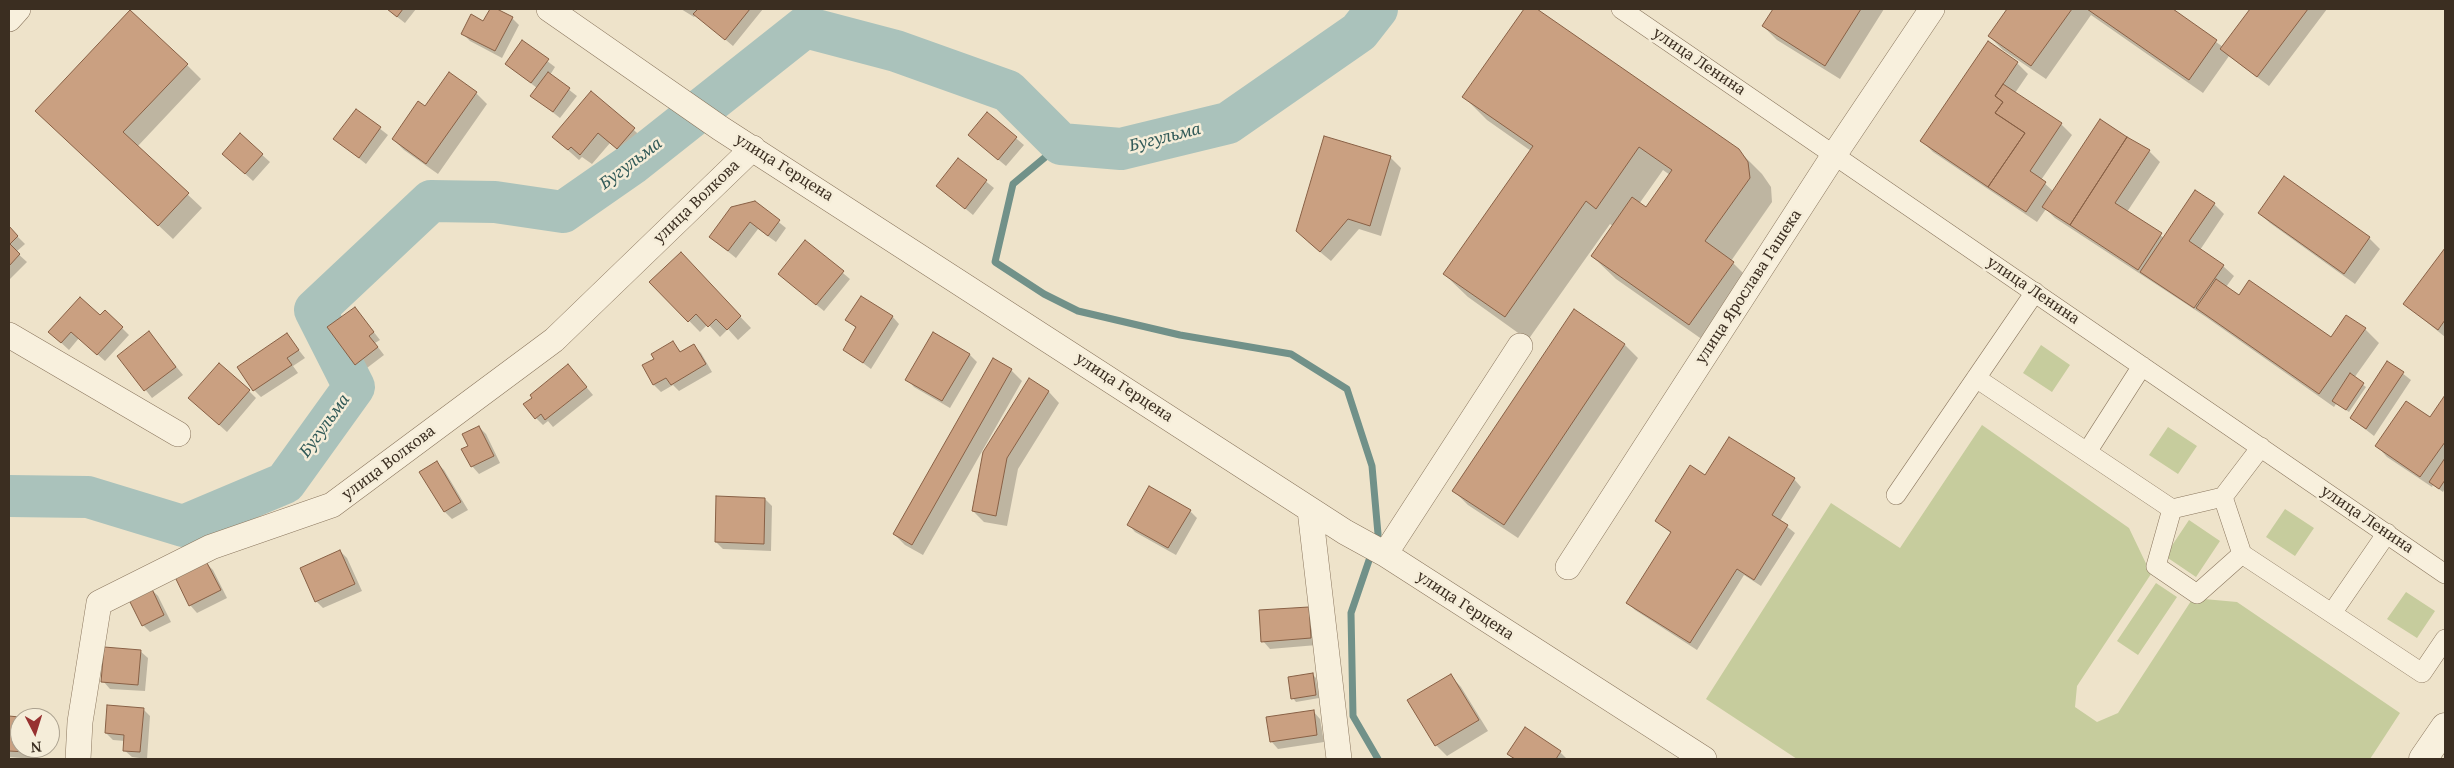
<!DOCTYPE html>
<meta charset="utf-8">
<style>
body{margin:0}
#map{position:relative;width:2454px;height:768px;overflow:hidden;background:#eee3ca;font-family:"Noto Serif",serif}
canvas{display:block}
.frame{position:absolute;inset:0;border:10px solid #3b2e21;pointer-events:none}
.north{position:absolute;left:10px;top:708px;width:50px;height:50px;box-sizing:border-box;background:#f5edd9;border:1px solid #aba18f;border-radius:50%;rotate:175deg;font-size:14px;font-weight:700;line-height:20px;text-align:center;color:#3b2e21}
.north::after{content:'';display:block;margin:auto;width:18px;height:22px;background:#973130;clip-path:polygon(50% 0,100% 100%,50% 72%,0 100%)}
</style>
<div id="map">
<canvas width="2454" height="768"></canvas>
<div class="frame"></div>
<div class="north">N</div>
</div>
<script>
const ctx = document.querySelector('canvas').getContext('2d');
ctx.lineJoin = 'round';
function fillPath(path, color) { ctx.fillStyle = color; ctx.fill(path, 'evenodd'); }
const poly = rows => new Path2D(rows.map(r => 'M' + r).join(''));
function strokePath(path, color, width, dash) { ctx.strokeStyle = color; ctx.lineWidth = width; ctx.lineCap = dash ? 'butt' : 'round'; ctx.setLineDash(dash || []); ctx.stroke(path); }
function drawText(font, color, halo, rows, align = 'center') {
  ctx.font = font + ' "Noto Serif",serif'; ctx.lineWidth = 5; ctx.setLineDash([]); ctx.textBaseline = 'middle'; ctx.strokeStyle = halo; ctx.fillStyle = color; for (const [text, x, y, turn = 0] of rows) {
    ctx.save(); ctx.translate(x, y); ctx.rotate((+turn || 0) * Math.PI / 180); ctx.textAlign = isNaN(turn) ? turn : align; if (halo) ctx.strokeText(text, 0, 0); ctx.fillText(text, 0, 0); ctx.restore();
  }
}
const green = poly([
 [2041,345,2070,365,2052,392,2023,373],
 [1982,425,2129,528,2151,574,2077,686,2075,707,2097,722,2118,713,2193,598,2237,602,2400,713,2370,759,1797,759,1706,699,1831,503,1900,548],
 [2168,427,2197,446,2178,474,2149,455],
 [2285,509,2314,528,2295,556,2266,537],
 [2189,520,2220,541,2196,577,2165,556],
 [2156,583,2177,597,2138,655,2117,641],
 [2406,592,2435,611,2417,638,2387,619]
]);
const shadow = poly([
 [387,9,416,9,405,23],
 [492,9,512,18,519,25,502,58,470,41,462,33,484,23],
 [681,9,763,9,733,46,696,15,694,17],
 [1525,9,1535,9,1738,150,1762,174,1771,187,1772,202,1731,261,1756,286,1713,347,1616,279,1592,256,1613,226,1610,224,1528,340,1468,297,1444,274,1531,151,1487,120,1464,97],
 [1663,170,1670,175,1646,208,1639,204],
 [1774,9,1884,9,1840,79,1777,40,1763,26],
 [2008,9,2170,9,2223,47,2252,9,2327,9,2269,86,2229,56,2203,93,2091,15,2046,79,2003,50,1989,36],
 [522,42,555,67,550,75,577,96,560,118,532,96,537,88,506,64],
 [2017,63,2028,74,2015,93,2061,124,2072,135,2041,180,2054,192,2149,151,2160,162,2127,212,2164,238,2214,204,2224,214,2200,250,2223,266,2234,276,2226,287,2239,296,2332,338,2365,329,2379,343,2354,378,2366,387,2349,412,2336,404,2334,407,2206,317,2055,218,2046,209,2037,222,1933,152,1922,141],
 [187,65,201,79,137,147,202,208,173,239,50,124],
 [591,92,645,140,629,159,610,143,592,164,582,157,579,160,553,137],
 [476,93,487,104,438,174,404,150,393,139,425,108],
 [356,110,388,135,366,164,335,139],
 [987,114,1024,145,1006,166,977,142],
 [240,135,270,162,253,181,231,161],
 [1390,157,1401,168,1381,236,1359,229,1331,261,1308,242],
 [958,159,994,188,973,215,938,186],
 [2284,178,2369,238,2380,249,2355,284,2270,223,2259,213],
 [755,203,786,228,776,242,758,229,736,258,710,237],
 [9,228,25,244,16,252,27,262,10,279],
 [806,242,850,279,824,311,787,281],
 [2445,250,2445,337,2405,304],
 [691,265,751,328,738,340,728,329,720,337,708,324,700,332,651,282],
 [355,308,380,340,375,343,384,355,363,371,356,364],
 [892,316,899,324,871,369,844,349,857,329,847,320],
 [100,317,122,328,129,335,105,361,79,338,69,350,57,339],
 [149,333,183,375,152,398,119,356],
 [934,334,970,355,977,362,950,408,914,387,907,379],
 [287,335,305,358,293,366,298,373,261,397,254,390],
 [673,343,682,353,694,346,701,353,712,372,679,391,673,385,661,392,654,385,643,366,655,359],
 [1625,345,1638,358,1518,538,1468,505,1454,491],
 [993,360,1011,370,1022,381,923,555,905,545,894,534],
 [2388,362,2411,380,2374,436,2351,418],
 [568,365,593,395,553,427,548,421,543,425,536,418],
 [1030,380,1049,392,1059,403,1018,469,1007,526,984,522,973,511],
 [249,391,256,398,227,432,197,405],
 [2445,397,2445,488,2443,492,2433,485,2432,487,2387,457,2377,446,2430,419],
 [479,427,486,434,500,463,479,474,472,466,470,446],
 [437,463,444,470,468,510,452,519,445,512,421,472],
 [1706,477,1794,479,1801,487,1780,521,1795,533,1761,586,1744,575,1697,650,1635,610,1628,603,1672,534,1656,521],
 [765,499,772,506,771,551,723,549,716,542],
 [1190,511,1197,518,1176,555,1135,532,1128,524],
 [340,551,347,558,362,591,323,608,316,601],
 [206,563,213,570,227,598,197,613,190,605],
 [150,588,158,596,171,622,150,632,143,625],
 [1308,608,1316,616,1317,645,1270,649,1263,641],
 [140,651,148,658,145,691,110,689,103,681],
 [1313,675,1316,678,1319,698,1296,702,1293,698],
 [1451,676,1461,687,1488,731,1447,756,1436,745,1409,701],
 [143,709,150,716,147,759,132,757,124,750,125,741,113,740,106,733],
 [1313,711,1320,719,1324,742,1278,749,1271,741],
 [9,717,20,718,20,748,34,748,33,759,9,757],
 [1525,729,1560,752,1567,759,1514,759,1508,754]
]);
const stream = poly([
 [1061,144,1013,184,995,262,1044,294,1078,311,1180,335,1291,354,1347,389,1372,466,1378,534,1351,613,1353,716,1378,759]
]);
const river = poly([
 [9,496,88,497,183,526,285,483,354,387,315,310,431,201,495,202,563,212,632,164,805,27,896,51,1008,91,1061,144,1121,149,1228,123,1359,32,1377,9]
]);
const building = poly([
 [387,9,403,9,397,17,387,9],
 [490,9,497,9,513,17,495,51,461,34,471,14,483,21,490,9],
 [698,9,750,9,725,40,693,14,698,9],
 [1524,9,1537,9,1739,149,1748,162,1750,178,1705,241,1734,262,1689,325,1591,256,1632,197,1646,207,1672,170,1639,147,1596,209,1586,201,1505,317,1443,274,1533,146,1462,97,1524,9],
 [1773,9,1861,9,1825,66,1762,26,1773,9],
 [2007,9,2072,9,2031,66,1988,36,2007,9],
 [2087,9,2173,9,2217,40,2189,80,2087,9],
 [2250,9,2308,9,2257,77,2220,49,2250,9],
 [130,10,188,64,123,132,189,193,158,226,35,111,130,10],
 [522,40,549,59,531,83,505,64,522,40],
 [1988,41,2018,62,1995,96,2003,102,1995,113,2025,133,1988,187,1920,141,1988,41],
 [449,72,477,92,426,164,392,139,418,101,425,106,449,72],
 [548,72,570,88,553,112,530,96,548,72],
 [2003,84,2062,123,2030,171,2046,182,2026,212,1988,187,2025,133,1995,113,2003,102,1995,96,2003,84],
 [591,91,635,128,617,149,598,133,580,155,571,147,568,150,552,137,591,91],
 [356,109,381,127,359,158,333,139,356,109],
 [987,112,1017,137,998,160,968,135,987,112],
 [2100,119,2127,137,2070,225,2042,207,2100,119],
 [240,133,263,154,245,174,222,154,240,133],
 [1324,136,1391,156,1370,226,1348,219,1320,252,1296,231,1324,136],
 [2127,137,2150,150,2115,203,2162,233,2138,270,2070,225,2127,137],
 [958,158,987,180,965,209,936,186,958,158],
 [2284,176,2370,237,2344,274,2258,213,2284,176],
 [2195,190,2215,203,2189,241,2224,265,2194,308,2140,272,2195,190],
 [755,201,780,220,768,236,750,222,728,251,709,237,731,207,755,201],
 [9,226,18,236,10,244,20,254,9,266,9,226],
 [805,240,844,271,816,305,778,274,805,240],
 [2445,248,2445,320,2438,330,2403,304,2445,248],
 [681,252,741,316,727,330,716,319,708,327,696,314,688,322,649,282,681,252],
 [2216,279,2239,295,2249,280,2331,337,2346,315,2366,328,2319,394,2196,308,2216,279],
 [861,296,893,316,863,363,843,350,856,327,845,320,861,296],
 [80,297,100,315,105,310,123,327,97,355,71,332,61,343,48,332,80,297],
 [355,307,374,332,369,336,378,347,355,365,327,327,355,307],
 [1574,309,1625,344,1504,525,1452,491,1574,309],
 [149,331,176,367,144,391,117,356,149,331],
 [933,332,970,354,942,401,905,380,933,332],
 [287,333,299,350,287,358,292,365,253,391,237,367,287,333],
 [673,341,680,352,694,344,706,364,671,385,666,378,653,385,642,365,654,359,651,354,673,341],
 [993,358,1012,369,912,545,893,534,993,358],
 [2387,361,2404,372,2366,429,2350,418,2387,361],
 [219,363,250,390,219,425,188,398,219,363],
 [568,364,587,387,545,420,541,414,535,419,523,404,532,398,530,395,568,364],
 [2350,373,2364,383,2346,410,2332,401,2350,373],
 [1029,378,1049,391,1007,458,996,516,972,511,983,452,1029,378],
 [2445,395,2445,442,2420,477,2375,446,2406,401,2430,417,2445,395],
 [479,426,494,456,471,467,461,449,468,446,462,434,479,426],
 [1729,437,1795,478,1772,515,1788,525,1754,580,1737,569,1690,643,1626,603,1671,532,1655,521,1690,465,1705,475,1729,437],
 [2445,458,2445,480,2439,489,2429,482,2445,458],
 [437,461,461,502,444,512,419,472,437,461],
 [1149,486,1191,510,1168,548,1127,525,1149,486],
 [716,496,765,498,764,544,715,542,716,496],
 [340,550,355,584,315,602,300,568,340,550],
 [206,561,221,590,189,606,175,577,206,561],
 [151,587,164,615,142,626,128,598,151,587],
 [1309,607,1311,638,1261,642,1259,610,1309,607],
 [104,647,141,650,138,685,101,682,104,647],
 [1313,673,1316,695,1291,699,1288,677,1313,673],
 [1451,674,1479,720,1435,746,1407,700,1451,674],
 [107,705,144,708,140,752,123,751,124,735,105,733,107,705],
 [1314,710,1317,735,1270,742,1266,717,1314,710],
 [9,716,29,718,20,718,20,748,26,748,26,752,9,751,9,716],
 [1525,727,1561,751,1556,759,1515,759,1507,754,1525,727]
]);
const pedestrian = poly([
 [1621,9,2445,574],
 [1976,378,2172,509,2223,497,2242,554,2422,673,2445,639],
 [2087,452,2142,366],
 [1896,495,2035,292],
 [2223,497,2261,447],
 [2172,509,2156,566,2197,594,2242,554],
 [2332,613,2387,533]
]);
const minor = poly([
 [549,9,720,128,1345,532,1385,554,1704,759],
 [9,19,18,9],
 [9,335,178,434],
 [1310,510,1339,759],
 [1385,554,1520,346],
 [1568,567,1834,155,1932,9],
 [78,759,80,722,99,603,211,547,332,505,554,340,753,148]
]);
const tertiary = poly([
 [2423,759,2445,727]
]);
const streetNames = [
 ["улица Ленина",1699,62,34],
 ["улица Герцена",784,168,32],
 ["улица Волкова",697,202,-44],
 ["улица Ярослава Гашека",1749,287,-57],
 ["улица Ленина",2033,291,34],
 ["улица Герцена",1124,388,33],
 ["улица Волкова",389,463,-37],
 ["улица Ленина",2367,520,34],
 ["улица Герцена",1465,606,33]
];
const waterNames = [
 ["Бугульма",1165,138,-14],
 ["Бугульма",631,164,-37],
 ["Бугульма",325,426,-54]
];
fillPath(green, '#c6cc9d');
fillPath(shadow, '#0003');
strokePath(stream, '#719189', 7);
strokePath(river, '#aac2bb', 42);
fillPath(building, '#caa081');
strokePath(building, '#886045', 1);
strokePath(pedestrian, '#8a765e', 20);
strokePath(minor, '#8a765e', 26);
strokePath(tertiary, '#8a765e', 29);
strokePath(pedestrian, '#f8f0dd', 19);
strokePath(minor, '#f8f0dd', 25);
strokePath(tertiary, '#f8f0dd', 28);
drawText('15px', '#3b2e21', '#f5edd9', streetNames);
drawText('italic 16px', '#315a58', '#f5edd9', waterNames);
</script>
